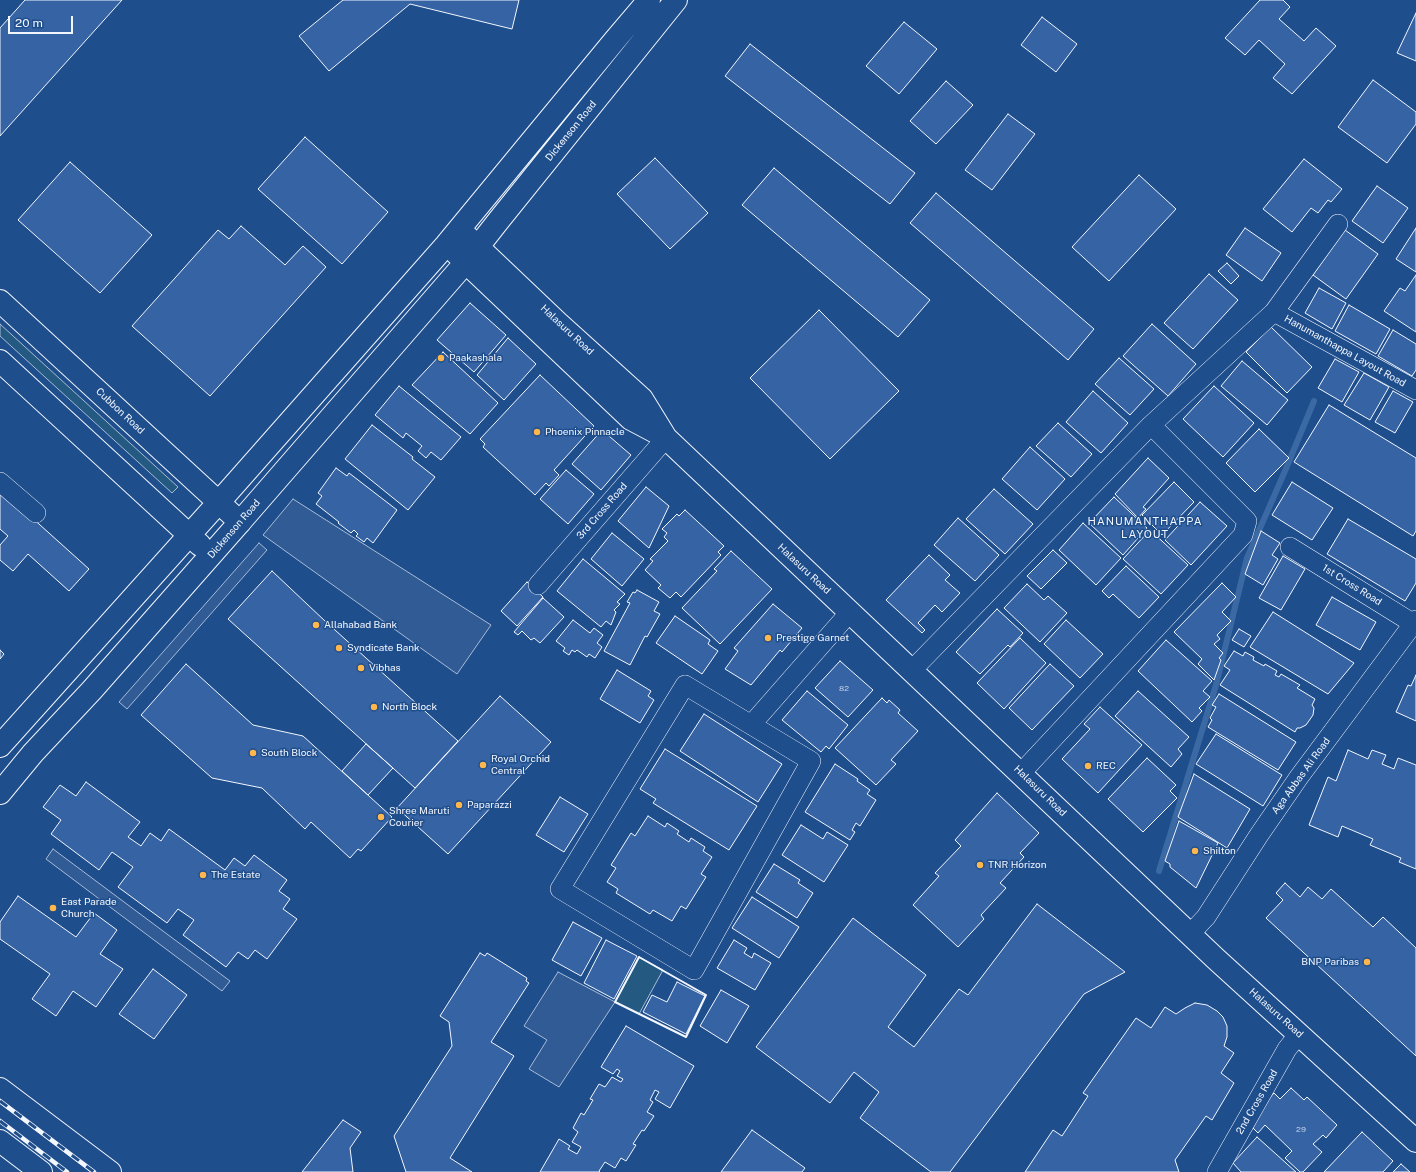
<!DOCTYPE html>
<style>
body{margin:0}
#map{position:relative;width:1416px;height:1172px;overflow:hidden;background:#1f4e8c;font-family:"Public Sans",sans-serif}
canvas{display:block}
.scale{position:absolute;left:8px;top:16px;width:65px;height:18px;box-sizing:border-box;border:2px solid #f2f6ff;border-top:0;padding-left:5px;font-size:12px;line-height:14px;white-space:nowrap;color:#f2f6ff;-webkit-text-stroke:3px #1f4e8c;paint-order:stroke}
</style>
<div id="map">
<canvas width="1416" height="1172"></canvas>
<div class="scale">20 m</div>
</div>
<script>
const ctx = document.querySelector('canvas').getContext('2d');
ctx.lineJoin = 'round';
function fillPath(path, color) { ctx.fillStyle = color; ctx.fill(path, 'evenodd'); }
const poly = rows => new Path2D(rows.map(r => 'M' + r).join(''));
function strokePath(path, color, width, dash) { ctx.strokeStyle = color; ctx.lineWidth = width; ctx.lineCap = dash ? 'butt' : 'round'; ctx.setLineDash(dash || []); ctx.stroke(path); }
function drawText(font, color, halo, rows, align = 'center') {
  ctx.font = font + ' "Public Sans",sans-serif'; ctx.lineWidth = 3; ctx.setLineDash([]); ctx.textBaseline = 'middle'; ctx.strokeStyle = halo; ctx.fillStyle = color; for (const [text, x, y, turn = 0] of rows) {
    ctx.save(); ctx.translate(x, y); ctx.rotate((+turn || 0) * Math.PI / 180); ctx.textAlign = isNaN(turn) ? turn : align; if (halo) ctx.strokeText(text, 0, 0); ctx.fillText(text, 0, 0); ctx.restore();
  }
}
const green = poly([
 [0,324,178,487,172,493,0,336,0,324],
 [639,957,663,970,639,1014,615,1002,639,957]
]);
const parking = poly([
 [293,499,491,625,457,674,263,535,293,499],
 [259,543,267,550,127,709,119,702,259,543],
 [53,849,230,981,222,991,46,859,53,849],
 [558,972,615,1002,559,1087,529,1069,547,1040,524,1026,558,972]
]);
const stream = poly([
 [1159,871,1216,685,1247,558,1285,471,1314,401]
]);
const building = poly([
 [25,0,122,0,0,136,0,28,25,0],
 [343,0,519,0,512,29,410,4,329,71,299,36,343,0],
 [1260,0,1283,0,1290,7,1279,19,1304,41,1316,28,1336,46,1292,94,1273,78,1285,64,1259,40,1245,55,1225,38,1260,0],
 [1416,13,1416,61,1397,53,1416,13],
 [1042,17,1077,44,1056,72,1021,45,1042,17],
 [904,22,937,49,899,94,866,66,904,22],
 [750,44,915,173,890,204,725,76,750,44],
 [1373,80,1416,112,1416,124,1387,163,1338,127,1373,80],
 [946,81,973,105,936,144,910,121,946,81],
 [1008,114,1035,134,992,190,965,170,1008,114],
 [305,137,388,212,342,264,258,189,305,137],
 [655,158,708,213,670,249,617,194,655,158],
 [1304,159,1342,189,1331,202,1328,200,1318,213,1311,208,1292,232,1263,209,1304,159],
 [70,162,152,235,100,293,18,220,70,162],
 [774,168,930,300,898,337,742,205,774,168],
 [1139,175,1176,209,1109,281,1072,247,1139,175],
 [1377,186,1408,208,1383,243,1352,221,1377,186],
 [936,193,1094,329,1068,360,910,223,936,193],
 [241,226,285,265,303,246,326,267,210,396,132,326,218,230,229,239,241,226],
 [1245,228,1281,253,1262,281,1226,255,1245,228],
 [1416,228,1416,272,1396,259,1416,228],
 [1345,230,1378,254,1346,299,1313,275,1345,230],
 [1227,263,1239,276,1231,284,1218,271,1227,263],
 [1209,274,1238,300,1193,349,1164,323,1209,274],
 [1416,275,1416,332,1384,311,1400,288,1405,291,1416,275],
 [1319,288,1346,303,1332,329,1305,313,1319,288],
 [470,303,506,335,474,372,437,340,470,303],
 [1349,305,1390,329,1376,354,1335,331,1349,305],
 [819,310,899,391,830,459,750,378,819,310],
 [1152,324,1196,364,1168,396,1123,356,1152,324],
 [1271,327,1312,367,1287,393,1246,352,1271,327],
 [1393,330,1416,344,1416,370,1412,376,1378,356,1393,330],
 [508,338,536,364,504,400,477,375,508,338],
 [443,352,498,403,470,434,412,385,443,352],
 [1119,358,1154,389,1130,415,1095,384,1119,358],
 [1335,359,1359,372,1342,402,1318,388,1335,359],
 [1242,361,1288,400,1267,425,1221,386,1242,361],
 [1364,373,1389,387,1370,420,1344,405,1364,373],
 [540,375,594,426,554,470,559,475,549,486,546,483,535,495,483,447,485,444,480,439,540,375],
 [399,386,461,437,441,460,431,452,426,458,418,451,422,446,406,433,403,438,375,415,399,386],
 [1214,386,1254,423,1223,457,1183,419,1214,386],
 [1093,391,1128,423,1101,453,1066,422,1093,391],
 [1393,391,1413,402,1395,433,1375,422,1393,391],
 [1329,405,1416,458,1416,531,1413,536,1294,462,1329,405],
 [1058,423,1092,454,1071,477,1036,446,1058,423],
 [372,425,413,457,412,459,435,477,408,510,345,459,372,425],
 [1259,429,1289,458,1255,492,1226,463,1259,429],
 [602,430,631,455,601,490,572,464,602,430],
 [1030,447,1065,479,1037,510,1002,479,1030,447],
 [1148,458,1169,478,1143,507,1146,509,1138,518,1115,494,1148,458],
 [336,468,347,476,349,473,397,510,373,543,367,538,364,542,356,536,358,534,354,530,351,533,338,523,339,522,316,504,322,496,318,493,336,468],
 [566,470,594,494,568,524,540,499,566,470],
 [1174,482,1194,502,1162,535,1142,515,1174,482],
 [1292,482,1333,508,1312,540,1272,515,1292,482],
 [646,487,669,506,649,548,618,521,646,487],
 [0,489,89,569,69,591,28,554,13,571,0,560,0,545,8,536,0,529,0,489],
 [994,489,1033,524,1005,554,966,519,994,489],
 [1114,497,1147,528,1123,555,1089,523,1114,497],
 [1200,502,1227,526,1191,565,1165,540,1200,502],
 [685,510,724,546,718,552,721,555,681,597,676,592,670,598,658,588,661,585,645,570,653,561,650,559,668,541,664,537,667,533,662,529,677,514,679,516,685,510],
 [958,518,999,555,975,581,934,545,958,518],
 [1348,519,1416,559,1416,583,1405,601,1327,554,1348,519],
 [1083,523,1121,558,1096,585,1059,550,1083,523],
 [1150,530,1188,565,1161,594,1123,559,1150,530],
 [1261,531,1280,543,1272,555,1278,559,1263,585,1245,574,1261,531],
 [612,533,644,559,622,586,591,559,612,533],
 [1053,550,1067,563,1041,589,1027,576,1053,550],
 [731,551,772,589,720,644,682,608,717,571,714,569,731,551],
 [929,555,950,575,945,580,960,593,942,612,935,605,918,623,925,630,922,633,886,600,929,555],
 [1283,556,1305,569,1281,610,1259,598,1283,556],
 [583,559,625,594,617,602,620,604,614,610,616,612,611,625,606,621,601,627,557,591,583,559],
 [1126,566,1159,597,1139,618,1113,594,1109,598,1102,591,1126,566],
 [272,571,325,621,458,741,415,788,228,619,272,571],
 [527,582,543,597,517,626,501,611,527,582],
 [1222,583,1236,597,1222,612,1231,621,1217,635,1220,639,1214,644,1223,653,1219,658,1221,660,1214,680,1198,664,1202,659,1174,632,1222,583],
 [1027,584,1044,600,1048,596,1067,613,1040,642,1004,608,1027,584],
 [637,590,659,602,654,611,660,614,647,637,645,636,630,665,604,651,630,603,627,602,633,592,635,593,637,590],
 [1332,597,1376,622,1360,650,1316,625,1332,597],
 [543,598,564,617,540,643,534,638,531,640,522,631,518,635,514,632,543,598],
 [773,604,802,628,782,652,780,650,751,685,725,669,738,651,734,648,773,604],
 [997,609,1023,633,1010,647,1008,645,980,674,956,652,997,609],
 [1273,612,1354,663,1328,694,1250,647,1273,612],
 [675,616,710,640,708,644,718,651,702,674,656,643,675,616],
 [573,620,590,633,594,628,603,635,597,643,602,647,595,658,589,654,587,657,577,650,575,652,572,650,569,655,563,651,565,648,556,641,573,620],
 [1066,620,1103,654,1080,678,1044,644,1066,620],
 [1239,629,1251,636,1244,647,1232,640,1239,629],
 [1020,638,1046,663,1004,709,977,683,1020,638],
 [1166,640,1212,681,1203,691,1210,697,1199,708,1202,711,1192,722,1138,671,1166,640],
 [0,650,4,654,0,659,0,650],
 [1234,651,1243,656,1245,652,1254,657,1253,660,1264,666,1265,664,1277,671,1275,675,1279,677,1281,674,1300,685,1297,688,1315,699,1312,705,1314,708,1313,715,1306,725,1300,728,1297,728,1295,732,1220,685,1230,670,1224,666,1234,651],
 [840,661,873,690,848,717,815,688,840,661],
 [186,664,253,725,303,736,392,817,361,851,358,849,350,858,311,822,305,829,262,788,212,778,141,715,186,664],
 [1050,664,1074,686,1032,730,1009,708,1050,664],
 [617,670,651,691,648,696,654,700,640,723,600,699,617,670],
 [1416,675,1416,721,1396,712,1408,685,1411,686,1416,675],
 [807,691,848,725,829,749,826,746,821,752,782,720,807,691],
 [1138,691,1189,737,1178,749,1182,754,1171,767,1115,716,1138,691],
 [1219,694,1296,742,1278,770,1208,727,1212,720,1210,718,1216,707,1212,705,1219,694],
 [500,696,551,742,448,854,397,808,500,696],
 [882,698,887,703,889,700,900,710,898,713,918,731,891,760,896,764,876,785,835,748,882,698],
 [1100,707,1142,745,1098,793,1062,759,1090,729,1084,724,1100,707],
 [704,714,782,764,758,802,680,751,704,714],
 [1216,734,1282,775,1263,806,1196,764,1216,734],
 [366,744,393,768,368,795,342,771,366,744],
 [665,749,757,806,729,850,653,803,656,799,640,789,665,749],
 [1348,750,1368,759,1372,750,1386,755,1382,764,1394,769,1398,758,1416,765,1416,869,1399,862,1401,858,1370,845,1373,839,1342,826,1338,837,1309,825,1328,777,1336,781,1348,750],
 [1147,758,1176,785,1170,791,1177,798,1143,832,1108,799,1147,758],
 [835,764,858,779,857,781,870,790,867,794,876,800,860,826,856,823,852,830,855,832,850,840,805,812,835,764],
 [1194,774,1250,809,1227,848,1178,817,1194,774],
 [86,782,140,822,128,837,141,846,150,833,161,841,169,829,225,870,234,858,245,866,254,855,287,880,279,891,290,899,283,909,297,919,267,959,255,950,248,959,238,952,226,967,183,935,194,920,178,909,167,923,118,887,133,867,112,852,99,870,51,834,61,820,43,807,60,785,76,796,86,782],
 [997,793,1039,833,1020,853,1024,857,1000,883,1006,888,981,915,984,919,958,947,913,905,939,876,935,873,961,846,955,840,997,793],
 [560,797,588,814,564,852,536,835,560,797],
 [648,816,665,827,667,823,679,831,677,834,689,842,691,838,705,847,703,851,712,857,701,874,706,877,686,909,681,906,672,921,653,910,650,914,616,893,618,889,607,882,616,868,611,865,631,833,635,836,648,816],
 [1179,821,1218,843,1196,888,1170,867,1170,864,1165,861,1179,821],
 [801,825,823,839,827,832,848,845,824,882,782,855,801,825],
 [774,864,800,880,798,883,813,893,797,918,756,892,774,864],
 [1285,883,1300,897,1308,887,1322,899,1331,889,1373,927,1383,917,1416,948,1416,1056,1266,918,1283,900,1276,893,1285,883],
 [18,896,76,937,94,913,117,930,100,954,123,969,96,1007,73,991,56,1016,32,999,50,974,0,939,0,922,18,896],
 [752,897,799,927,779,958,732,928,752,897],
 [1037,904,1125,972,1084,994,950,1172,931,1172,860,1118,879,1092,854,1072,830,1103,756,1047,853,918,926,975,888,1027,914,1047,959,989,968,995,1037,904],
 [573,922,602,938,581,976,552,960,573,922],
 [606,940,637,956,614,999,584,983,606,940],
 [734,940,747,948,744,953,752,958,754,953,771,963,755,990,717,968,734,940],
 [480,953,485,956,487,953,527,978,526,981,529,983,491,1042,514,1056,450,1158,472,1172,406,1172,394,1136,452,1046,449,1022,440,1016,480,953],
 [153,969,187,995,154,1039,119,1014,153,969],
 [677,982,705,996,686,1034,643,1012,652,995,667,1002,677,982],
 [721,990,749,1006,727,1043,700,1026,721,990],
 [1195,1003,1207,1005,1217,1011,1223,1017,1227,1026,1227,1037,1224,1046,1234,1053,1221,1073,1234,1083,1212,1120,1206,1116,1175,1160,1179,1172,1025,1172,1053,1130,1062,1136,1088,1096,1083,1093,1136,1018,1151,1028,1165,1007,1176,1014,1185,1008,1195,1003],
 [626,1026,694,1066,670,1108,655,1099,659,1092,655,1090,650,1100,653,1102,647,1112,654,1116,644,1131,642,1130,633,1144,636,1145,626,1161,621,1158,615,1168,605,1162,599,1171,600,1172,540,1172,559,1139,570,1146,568,1149,577,1154,581,1147,572,1142,578,1132,573,1128,581,1113,584,1115,593,1100,590,1099,599,1084,605,1087,612,1077,621,1082,623,1079,617,1076,620,1071,617,1069,613,1074,601,1067,626,1026],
 [1291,1088,1304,1100,1307,1097,1337,1125,1326,1138,1323,1135,1313,1144,1322,1152,1303,1172,1300,1172,1285,1158,1292,1151,1265,1125,1258,1133,1253,1128,1263,1105,1274,1093,1280,1099,1291,1088],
 [343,1120,361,1132,350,1148,353,1172,302,1172,343,1120],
 [752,1130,805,1168,802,1172,721,1172,752,1130],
 [1362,1132,1393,1161,1383,1172,1324,1172,1362,1132],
 [1257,1137,1296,1172,1241,1172,1233,1163,1257,1137],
 [1401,1164,1410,1172,1393,1172,1401,1164]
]);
const street = poly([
 [1274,312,1416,390],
 [0,482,36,513],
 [1290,547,1414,624],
 [538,585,666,438],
 [912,670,1151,425,1274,312,1338,224],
 [685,685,811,761,694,970,560,889,685,685],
 [751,725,850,612],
 [1021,773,1243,535,1247,521,1151,425],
 [1190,934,1206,917,1259,835,1299,777,1416,620],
 [1217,1172,1287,1049,1299,1034]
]);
const secondary = poly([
 [459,229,559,324,642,399,666,438,1216,959,1416,1141],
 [456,253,631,419,665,437],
 [219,502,446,245,615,40,649,0],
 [240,522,466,262,499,220,676,0]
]);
const primary = poly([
 [0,301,240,522,92,690,33,753,0,793],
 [0,361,200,545],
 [0,746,219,502],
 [0,1089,110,1172],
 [0,1141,41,1172]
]);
const rail = poly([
 [0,1101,94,1172],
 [0,1121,67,1172]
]);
const wall = poly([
 [639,957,706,995,686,1037,615,1002,639,957]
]);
const markers = [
 [441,358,4,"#ffb74d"],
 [537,432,4,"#ffb74d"],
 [316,625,4,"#ffb74d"],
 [768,638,4,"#ffb74d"],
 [339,648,4,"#ffb74d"],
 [361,668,4,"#ffb74d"],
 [374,707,4,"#ffb74d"],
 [253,753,4,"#ffb74d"],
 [483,765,4,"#ffb74d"],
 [1088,766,4,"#ffb74d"],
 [459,805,4,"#ffb74d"],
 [381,817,4,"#ffb74d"],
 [1195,851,4,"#ffb74d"],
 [980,865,4,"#ffb74d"],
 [203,875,4,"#ffb74d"],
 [53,908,4,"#ffb74d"],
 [1367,962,4,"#ffb74d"]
];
const numberNames = [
 ["82",844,689],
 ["29",1301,1130]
];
const streetNames = [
 ["Dickenson Road",571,131,-51],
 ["Halasuru Road",567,330,43],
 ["Hanumanthappa Layout Road",1345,351,29],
 ["Cubbon Road",120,411,43],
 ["3rd Cross Road",602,511,-49],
 ["Dickenson Road",234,529,-49],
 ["Halasuru Road",804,569,43],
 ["1st Cross Road",1352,585,32],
 ["Aga Abbas Ali Road",1301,776,-54],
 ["Halasuru Road",1040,791,44],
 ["Halasuru Road",1276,1013,42],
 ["2nd Cross Road",1257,1102,-60]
];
const poiNames = [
 ["Paakashala",449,358],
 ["Phoenix Pinnacle",545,432],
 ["Allahabad Bank",324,625],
 ["Prestige Garnet",776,638],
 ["Syndicate Bank",347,648],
 ["Vibhas",369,668],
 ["North Block",382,707],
 ["South Block",261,753],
 ["Royal Orchid",491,759],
 ["Central",491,771],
 ["REC",1096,766],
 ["Paparazzi",467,805],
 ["Shree Maruti",389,811],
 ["Courier",389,823],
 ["Shilton",1203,851],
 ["TNR Horizon",988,865],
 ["The Estate",211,875],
 ["East Parade",61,902],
 ["Church",61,914],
 ["BNP Paribas",1359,962,"right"]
];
const neighbourhoodNames = [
 ["HANUMANTHAPPA",1145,522],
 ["LAYOUT",1145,535]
];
fillPath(green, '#245a82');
strokePath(green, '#a8bbd7', 1);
fillPath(parking, '#305b95');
strokePath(parking, '#a8bbd7', 1);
strokePath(stream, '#3b69a3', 6);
fillPath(building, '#3563a3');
strokePath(building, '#f2f6ff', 1);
strokePath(street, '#f2f6ff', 20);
strokePath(secondary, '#f2f6ff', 24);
strokePath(primary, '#f2f6ff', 24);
strokePath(street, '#1f4e8c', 19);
strokePath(secondary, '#1f4e8c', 22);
strokePath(primary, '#1f4e8c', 22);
strokePath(rail, '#f2f6ff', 4.5);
strokePath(rail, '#1f4e8c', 3, [9]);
strokePath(wall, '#f2f6ff', 2);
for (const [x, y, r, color] of markers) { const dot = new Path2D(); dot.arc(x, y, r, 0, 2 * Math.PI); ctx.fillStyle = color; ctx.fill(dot); strokePath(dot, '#1f4e8c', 1.5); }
drawText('8px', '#c3d1e8', null, numberNames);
drawText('10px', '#f2f6ff', '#1f4e8c', streetNames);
drawText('10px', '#f2f6ff', '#1f4e8c', poiNames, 'left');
ctx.letterSpacing = '1px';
drawText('11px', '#f2f6ff', '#1f4e8c', neighbourhoodNames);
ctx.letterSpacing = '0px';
</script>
